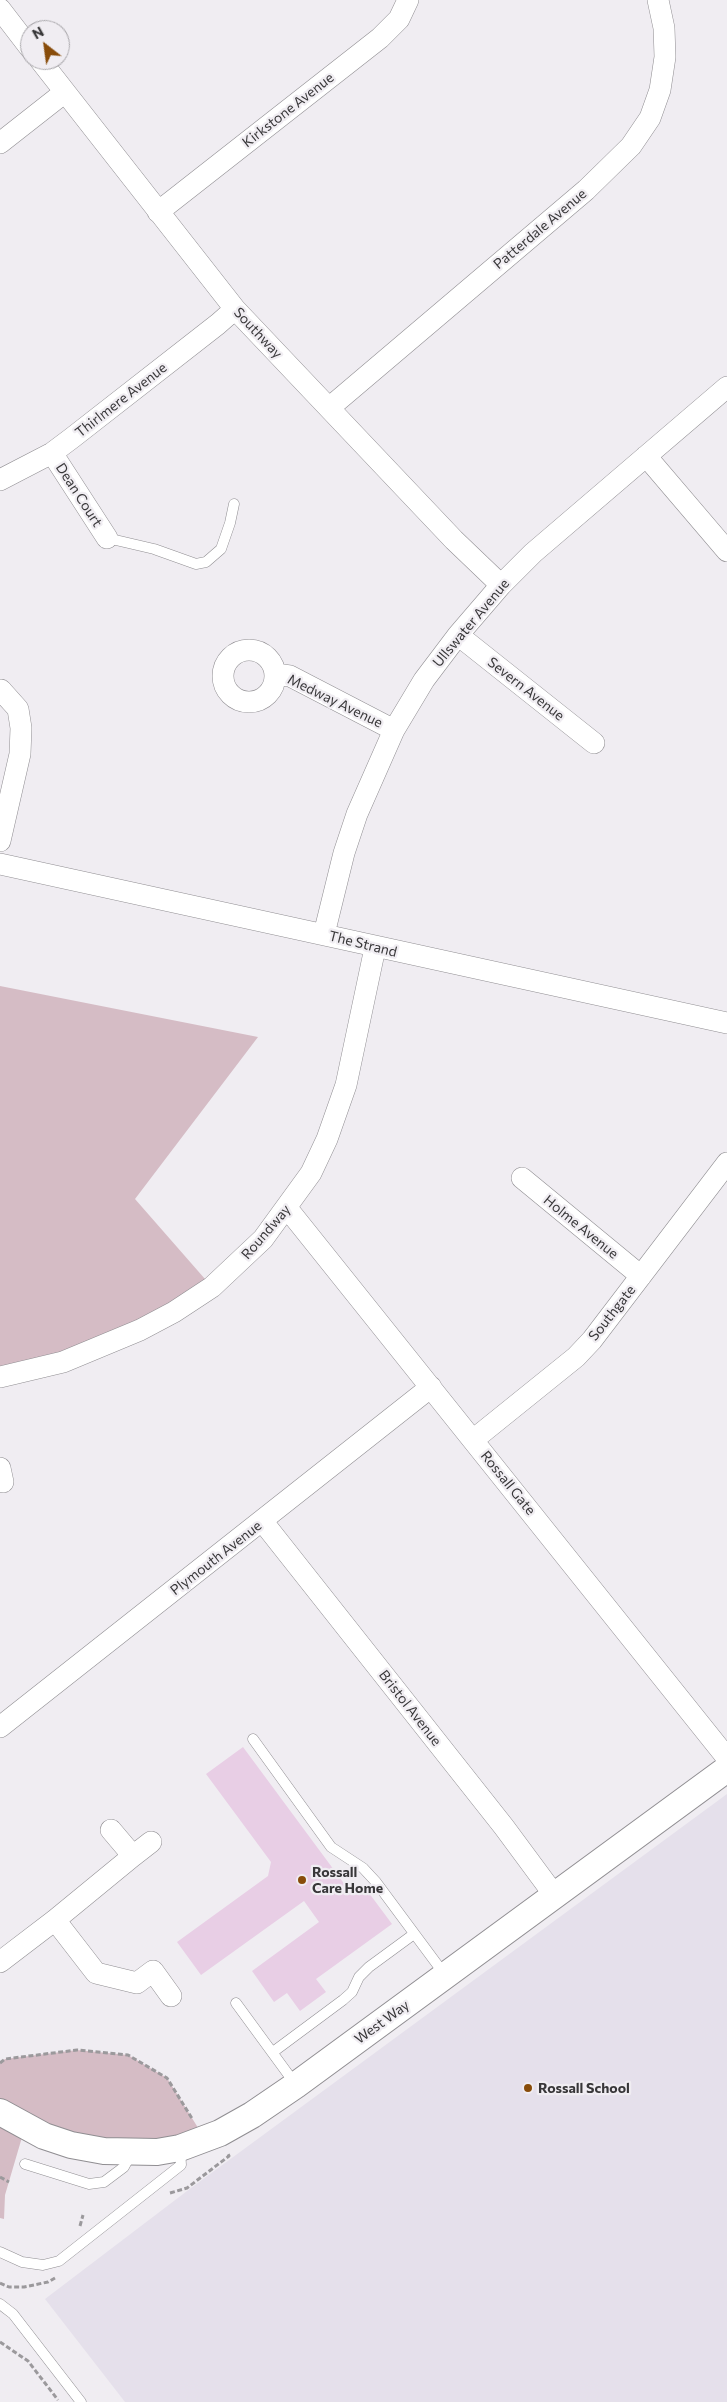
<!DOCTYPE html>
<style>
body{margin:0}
#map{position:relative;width:727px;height:2402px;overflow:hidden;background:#f0edf2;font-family:Commissioner,sans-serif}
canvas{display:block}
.north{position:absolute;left:20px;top:20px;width:50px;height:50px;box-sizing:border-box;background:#f0edf2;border:1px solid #a6a4a8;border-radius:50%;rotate:330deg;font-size:14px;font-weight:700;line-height:20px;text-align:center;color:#383739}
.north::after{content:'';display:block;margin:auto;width:18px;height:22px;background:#884c0a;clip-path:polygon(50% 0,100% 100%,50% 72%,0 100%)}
</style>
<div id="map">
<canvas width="727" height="2402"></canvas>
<div class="north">N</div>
</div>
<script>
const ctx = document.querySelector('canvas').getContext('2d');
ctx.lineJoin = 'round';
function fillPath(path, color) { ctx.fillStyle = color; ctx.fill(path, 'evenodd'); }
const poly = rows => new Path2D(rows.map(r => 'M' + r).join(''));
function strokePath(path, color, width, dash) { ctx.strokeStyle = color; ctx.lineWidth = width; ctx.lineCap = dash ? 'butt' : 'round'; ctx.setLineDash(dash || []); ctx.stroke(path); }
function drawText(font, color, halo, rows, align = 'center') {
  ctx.font = font + ' Commissioner,sans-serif'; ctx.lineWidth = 4.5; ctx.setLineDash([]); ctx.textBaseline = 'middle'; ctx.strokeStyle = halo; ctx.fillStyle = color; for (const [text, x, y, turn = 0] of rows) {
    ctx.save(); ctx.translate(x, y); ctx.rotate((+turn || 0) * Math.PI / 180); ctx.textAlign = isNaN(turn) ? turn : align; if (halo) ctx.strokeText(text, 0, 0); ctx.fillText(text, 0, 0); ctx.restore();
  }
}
const built = poly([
 [727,1794,727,2402,125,2402,45,2299,191,2188]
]);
const green = poly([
 [0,986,258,1037,135,1199,212,1287,174,1312,0,1377],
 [77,2050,128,2055,167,2078,205,2139,180,2148,25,2127,5,2195,4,2219,0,2218,0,2063,5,2059]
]);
const building = poly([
 [243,1747,351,1893,363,1885,392,1924,316,1979,326,1992,300,2011,287,1993,274,2002,252,1971,319,1922,304,1901,201,1975,177,1942,268,1876,271,1862,206,1774]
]);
const path = poly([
 [0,2063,5,2059,77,2050,128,2055,167,2078,193,2120],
 [0,2177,9,2182],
 [170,2193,187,2188,229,2156,227,2152],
 [80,2226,83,2215],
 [0,2283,9,2287,24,2287,48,2282,55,2278],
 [0,2342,28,2361,58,2400]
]);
const service = poly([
 [107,538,154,549,196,564,206,562,221,549,230,523,234,504],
 [253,1739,331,1847,363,1868,376,1882,445,1975],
 [236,2003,296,2085],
 [273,2052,343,2000,352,1992,359,1977,369,1967,414,1934],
 [25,2164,89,2184,104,2182,124,2167,131,2154],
 [0,2252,22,2262,43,2265,59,2261,181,2165,180,2149],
 [0,2304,13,2314,81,2402]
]);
const minor = poly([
 [0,9,30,48],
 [40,60,235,309,454,540,501,585],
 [0,143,65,92],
 [158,212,380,38,399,19,408,0],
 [329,408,586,190,631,146,650,118,660,90,665,57,664,28,658,0],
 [52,453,107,538],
 [646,456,727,551],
 [0,480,52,453,72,438,218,324,235,309],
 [458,635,594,743],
 '223 676a26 26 0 1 1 52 0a26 26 0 1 1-52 0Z',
 [276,674,290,676,394,730],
 [0,841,20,754,21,728,18,709,1,690],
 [0,864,727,1023],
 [324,934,344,853,357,814,394,730,424,680,458,635,501,585,533,553,727,387],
 [522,1178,641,1276],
 [287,1208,727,1758],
 [0,1377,63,1362,140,1330,174,1312,212,1287,263,1239,311,1173,327,1139,346,1085,375,948],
 [473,1440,576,1357,592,1340,727,1163],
 [0,1468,3,1482],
 [263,1522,504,1827,555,1896],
 [0,1727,431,1387],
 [133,1856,151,1842],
 [55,1920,96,1973,137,1983,153,1971,171,1996],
 [0,1962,55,1920,133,1856,111,1830]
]);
const tertiary = poly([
 [0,2112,44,2136,71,2145,104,2151,157,2152,180,2148,220,2133,252,2115,296,2085,727,1769]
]);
const markers = [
 [302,1880,5,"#884c0a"],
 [528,2088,5,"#884c0a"]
];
const streetNames = [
 ["Kirkstone Avenue",288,110,-38],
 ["Patterdale Avenue",540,229,-40],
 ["Southway",258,333,47],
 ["Thirlmere Avenue",121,400,-38],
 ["Dean Court",79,495,57],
 ["Ullswater Avenue",471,623,-50],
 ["Severn Avenue",526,689,38],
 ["Medway Avenue",335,701,26],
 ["The Strand",363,944,14],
 ["Holme Avenue",581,1227,39],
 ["Roundway",266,1232,-49],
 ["Southgate",612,1313,-52],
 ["Rossall Gate",508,1483,51],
 ["Plymouth Avenue",216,1558,-38],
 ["Bristol Avenue",410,1708,52],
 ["West Way",382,2022,-36]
];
const poiNames = [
 ["Rossall",312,1872],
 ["Care Home",312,1888],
 ["Rossall School",538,2088]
];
fillPath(built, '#e5e0eb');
fillPath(green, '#d5bcc5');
fillPath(building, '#e8cee5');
strokePath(service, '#908e92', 11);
strokePath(minor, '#908e92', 22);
strokePath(tertiary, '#908e92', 28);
strokePath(path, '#9b999c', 3, [5, 2.5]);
strokePath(service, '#fff', 10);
strokePath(minor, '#fff', 21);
strokePath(tertiary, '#fff', 26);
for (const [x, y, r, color] of markers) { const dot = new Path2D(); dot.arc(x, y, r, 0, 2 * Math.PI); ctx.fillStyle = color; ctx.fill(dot); strokePath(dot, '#f0edf2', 2); }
drawText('14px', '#383739', '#f0edf2', streetNames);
drawText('bold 14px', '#383739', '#f0edf2', poiNames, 'left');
</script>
